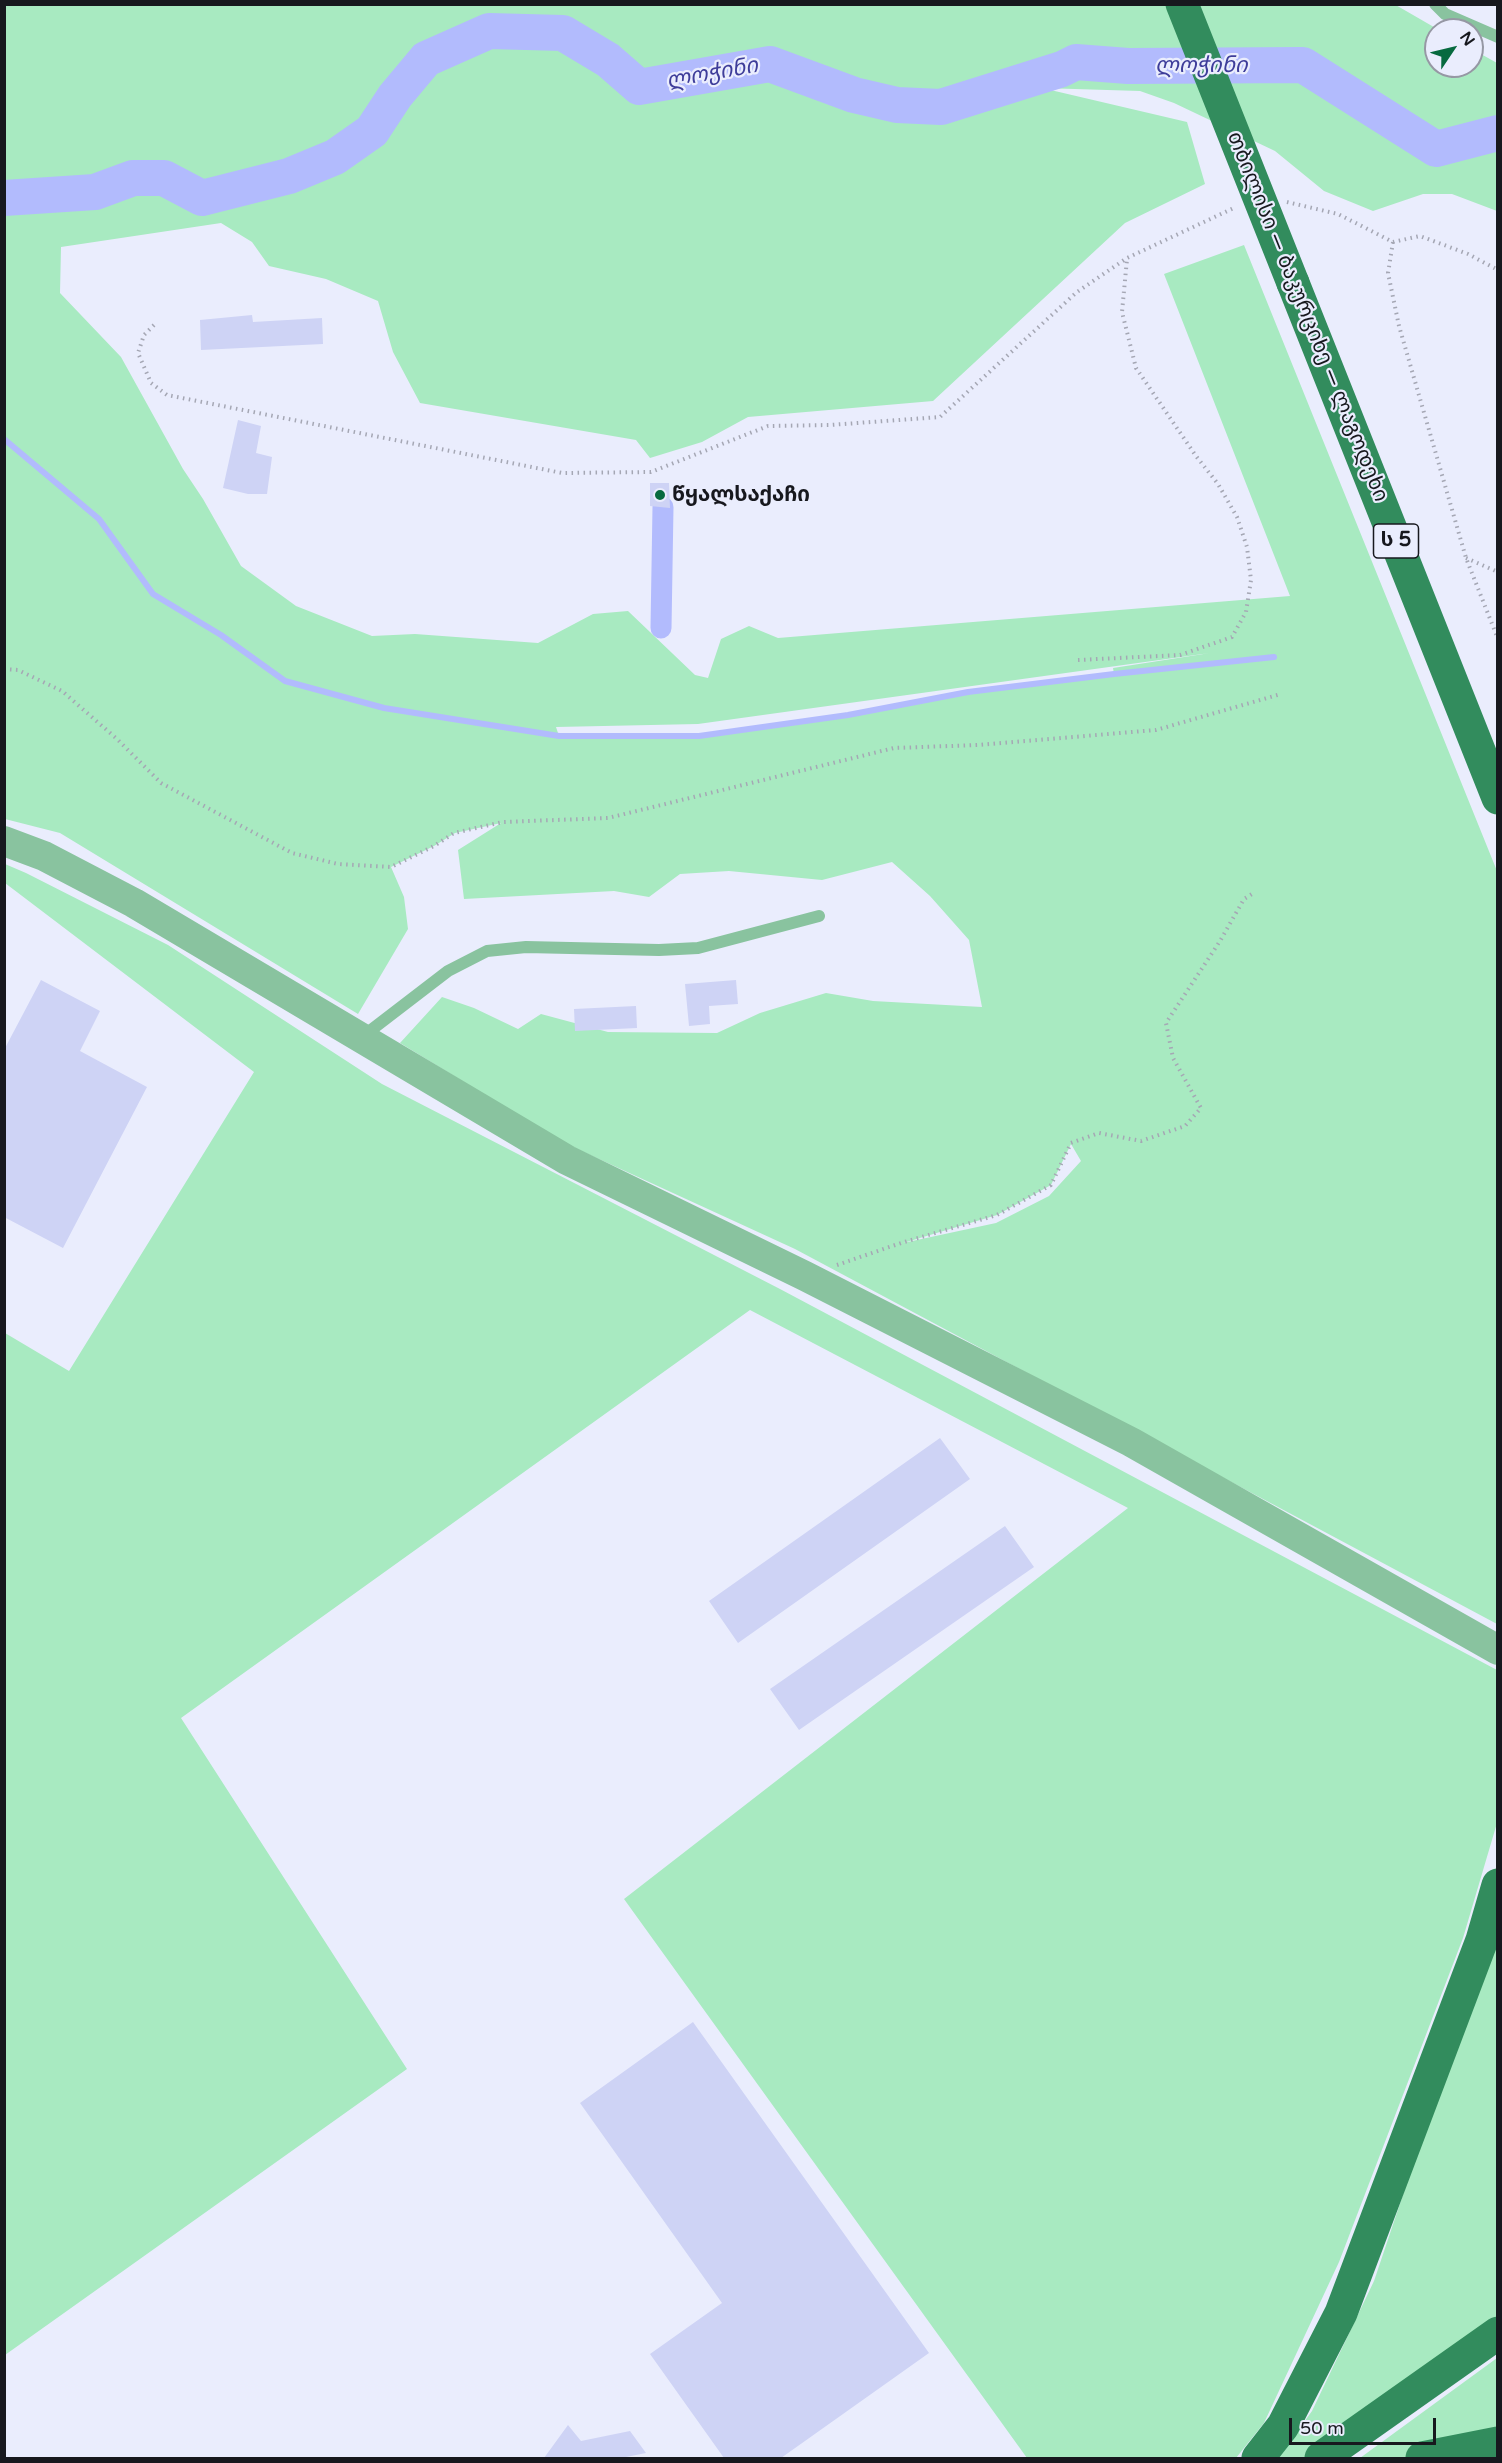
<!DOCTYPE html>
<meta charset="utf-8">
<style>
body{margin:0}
#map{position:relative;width:1502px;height:2463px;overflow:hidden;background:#eaedfd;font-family:"Varela Round",sans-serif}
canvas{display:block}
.frame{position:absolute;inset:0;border:6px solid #17181e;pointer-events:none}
.north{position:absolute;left:1424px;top:18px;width:60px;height:60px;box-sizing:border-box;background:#eaedfd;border:2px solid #9698a4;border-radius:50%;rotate:55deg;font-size:16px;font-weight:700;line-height:24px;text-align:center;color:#17181e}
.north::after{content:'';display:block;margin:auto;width:21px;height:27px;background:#076a3f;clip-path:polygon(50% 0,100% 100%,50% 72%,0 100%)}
.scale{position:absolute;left:1289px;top:2418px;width:147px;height:27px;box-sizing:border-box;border:3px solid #17181e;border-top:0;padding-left:8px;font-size:18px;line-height:21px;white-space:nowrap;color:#17181e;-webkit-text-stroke:4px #eaedfd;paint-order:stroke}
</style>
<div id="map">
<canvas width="1502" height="2463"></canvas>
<div class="frame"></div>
<div class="north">N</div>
<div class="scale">50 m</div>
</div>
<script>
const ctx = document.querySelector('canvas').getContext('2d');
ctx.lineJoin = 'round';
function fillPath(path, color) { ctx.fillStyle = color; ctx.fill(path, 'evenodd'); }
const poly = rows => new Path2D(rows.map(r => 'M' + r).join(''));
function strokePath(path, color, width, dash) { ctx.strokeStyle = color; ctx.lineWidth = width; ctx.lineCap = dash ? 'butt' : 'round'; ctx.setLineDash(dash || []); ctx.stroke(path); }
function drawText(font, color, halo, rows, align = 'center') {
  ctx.font = font + ' "Varela Round","Noto Sans Georgian",sans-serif'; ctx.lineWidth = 4.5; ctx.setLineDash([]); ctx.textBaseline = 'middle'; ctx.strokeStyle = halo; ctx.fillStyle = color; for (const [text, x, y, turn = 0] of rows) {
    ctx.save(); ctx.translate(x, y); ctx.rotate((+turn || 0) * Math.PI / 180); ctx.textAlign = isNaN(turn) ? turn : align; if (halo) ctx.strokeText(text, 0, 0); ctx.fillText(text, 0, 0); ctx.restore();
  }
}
const green = poly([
 [1394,4,1439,30,1436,30,1436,66,1472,66,1472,49,1497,63,1497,211,1452,194,1423,194,1373,211,1324,191,1275,151,1174,103,1140,91,1042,88,1187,122,1205,184,1125,223,933,401,748,417,702,442,650,458,636,440,420,403,393,352,378,301,326,279,269,266,252,242,221,223,61,247,60,293,121,357,183,469,203,499,241,566,296,606,372,636,415,634,538,643,593,614,628,611,695,675,708,678,721,639,749,626,778,638,1290,596,1164,274,1244,245,1497,871,1497,1624,795,1249,564,1143,400,1043,442,997,474,1008,518,1029,541,1014,608,1032,717,1033,760,1013,826,993,873,1001,982,1007,969,940,930,896,892,862,822,880,729,871,680,874,649,897,614,891,464,899,458,850,501,823,455,833,434,846,391,867,404,897,408,929,358,1014,60,833,5,819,4,5],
 [1210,653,1113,668,1114,674,968,692,848,715,699,736,559,736,556,727,698,724],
 [1071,1144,1081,1161,1049,1196,996,1223,903,1243,997,1215,1051,1185],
 [5,864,26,873,168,945,382,1084,780,1289,1497,1670,1497,1823,1463,1938,1339,2262,1264,2423,1236,2458,1027,2458,624,1899,1128,1508,750,1310,181,1718,407,2069,5,2355,5,1333,69,1371,254,1072,5,883],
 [1497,1915,1497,2327,1317,2458,1278,2458,1312,2411,1374,2281],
 [1497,2358,1497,2447,1436,2458,1360,2458]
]);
const stream = poly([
 [4,439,99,519,153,594,221,635,285,681,384,708,559,736,699,736,848,715,968,692,1114,674,1274,657]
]);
const canal = poly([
 [661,628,663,507]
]);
const river = poly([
 [4,198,95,192,133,178,164,178,202,198,289,176,335,157,372,131,395,96,426,59,489,31,563,33,608,60,639,87,770,64,854,95,897,105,941,107,1062,69,1076,62,1128,66,1303,65,1436,149,1498,133]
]);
const building = poly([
 [252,315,253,322,322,318,323,344,201,350,200,320],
 [238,420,261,426,256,453,272,457,267,494,248,494,223,488],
 [650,483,669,483,670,508,650,506],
 [41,980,100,1011,80,1051,147,1087,63,1248,4,1217,4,1050],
 [736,980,738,1004,709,1006,710,1024,689,1026,685,984],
 [636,1006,637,1028,575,1031,574,1009],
 [940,1438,970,1479,738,1643,709,1601],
 [1005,1526,1034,1567,799,1730,770,1689],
 [693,2022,929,2353,781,2458,724,2458,650,2354,722,2303,580,2103],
 [568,2425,581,2441,630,2431,646,2453,621,2458,544,2458]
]);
const path = poly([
 [1287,202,1338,214,1393,242,1420,236,1468,254,1498,270],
 [1393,242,1388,273,1399,326,1466,558,1498,639],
 [154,325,144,335,138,353,151,383,167,395,562,473,651,472,768,426,830,425,940,417,1077,292,1127,258,1236,207],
 [1466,558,1498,572],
 [1078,660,1180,655,1232,637,1246,612,1251,580,1247,547,1237,517,1218,484,1196,456,1136,368,1122,312,1127,259],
 [4,669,18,670,62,691,117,739,161,783,292,853,338,864,391,867,434,846,454,833,503,822,608,818,894,748,978,745,1156,730,1281,694],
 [837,1265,901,1243,997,1215,1051,1185,1071,1143,1099,1133,1141,1141,1185,1126,1201,1108,1173,1058,1166,1023,1220,941,1244,899,1252,894]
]);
const service = poly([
 [1435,4,1445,14,1498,37],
 [362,1037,448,971,487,951,526,947,659,950,698,948,819,916]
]);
const tertiary = poly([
 [4,841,44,856,134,903,567,1160,805,1276,1131,1442,1498,1650]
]);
const trunk = poly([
 [1293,283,1498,798],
 [1258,2458,1283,2426,1341,2313,1482,1940,1498,1885],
 [1321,2458,1498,2333],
 [1422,2458,1498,2443]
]);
const trunkBridge = poly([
 [1182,4,1293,283]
]);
const markers = [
 [660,495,6,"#076a3f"]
];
const shields = [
 [1396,541,45]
];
const shieldNames = [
 ["ს 5",1396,541]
];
const streetNames = [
 ["თბილისი — ბაკურციხე — ლაგოდეხი",1307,317,68]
];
const poiNames = [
 ["წყალსაქაჩი",672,495]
];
const waterNames = [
 ["ლოჭინი",1201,66],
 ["ლოჭინი",712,74,-10]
];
fillPath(green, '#a8eac1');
strokePath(stream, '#b2bbfd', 6);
strokePath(canal, '#b2bbfd', 21);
strokePath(river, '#b2bbfd', 36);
fillPath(building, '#ced3f5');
strokePath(path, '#a5a7b4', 4, [1.5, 4.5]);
strokePath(service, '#89c39f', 12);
strokePath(tertiary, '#89c39f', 30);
strokePath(trunk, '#328c5d', 33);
strokePath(trunkBridge, '#328c5d', 33);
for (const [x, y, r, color] of markers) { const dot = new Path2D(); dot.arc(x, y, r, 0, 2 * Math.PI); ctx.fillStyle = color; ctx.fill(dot); strokePath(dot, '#eaedfd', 2); }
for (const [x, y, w] of shields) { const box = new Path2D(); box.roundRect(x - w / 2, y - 17, w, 34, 4.5); ctx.fillStyle = '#eaedfd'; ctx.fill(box); strokePath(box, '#17181e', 1.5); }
drawText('bold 20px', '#17181e', null, shieldNames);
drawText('21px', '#17181e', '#eaedfd', streetNames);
drawText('bold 21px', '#17181e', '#eaedfd', poiNames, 'left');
drawText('italic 22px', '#3e3d9a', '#eaedfd', waterNames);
</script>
